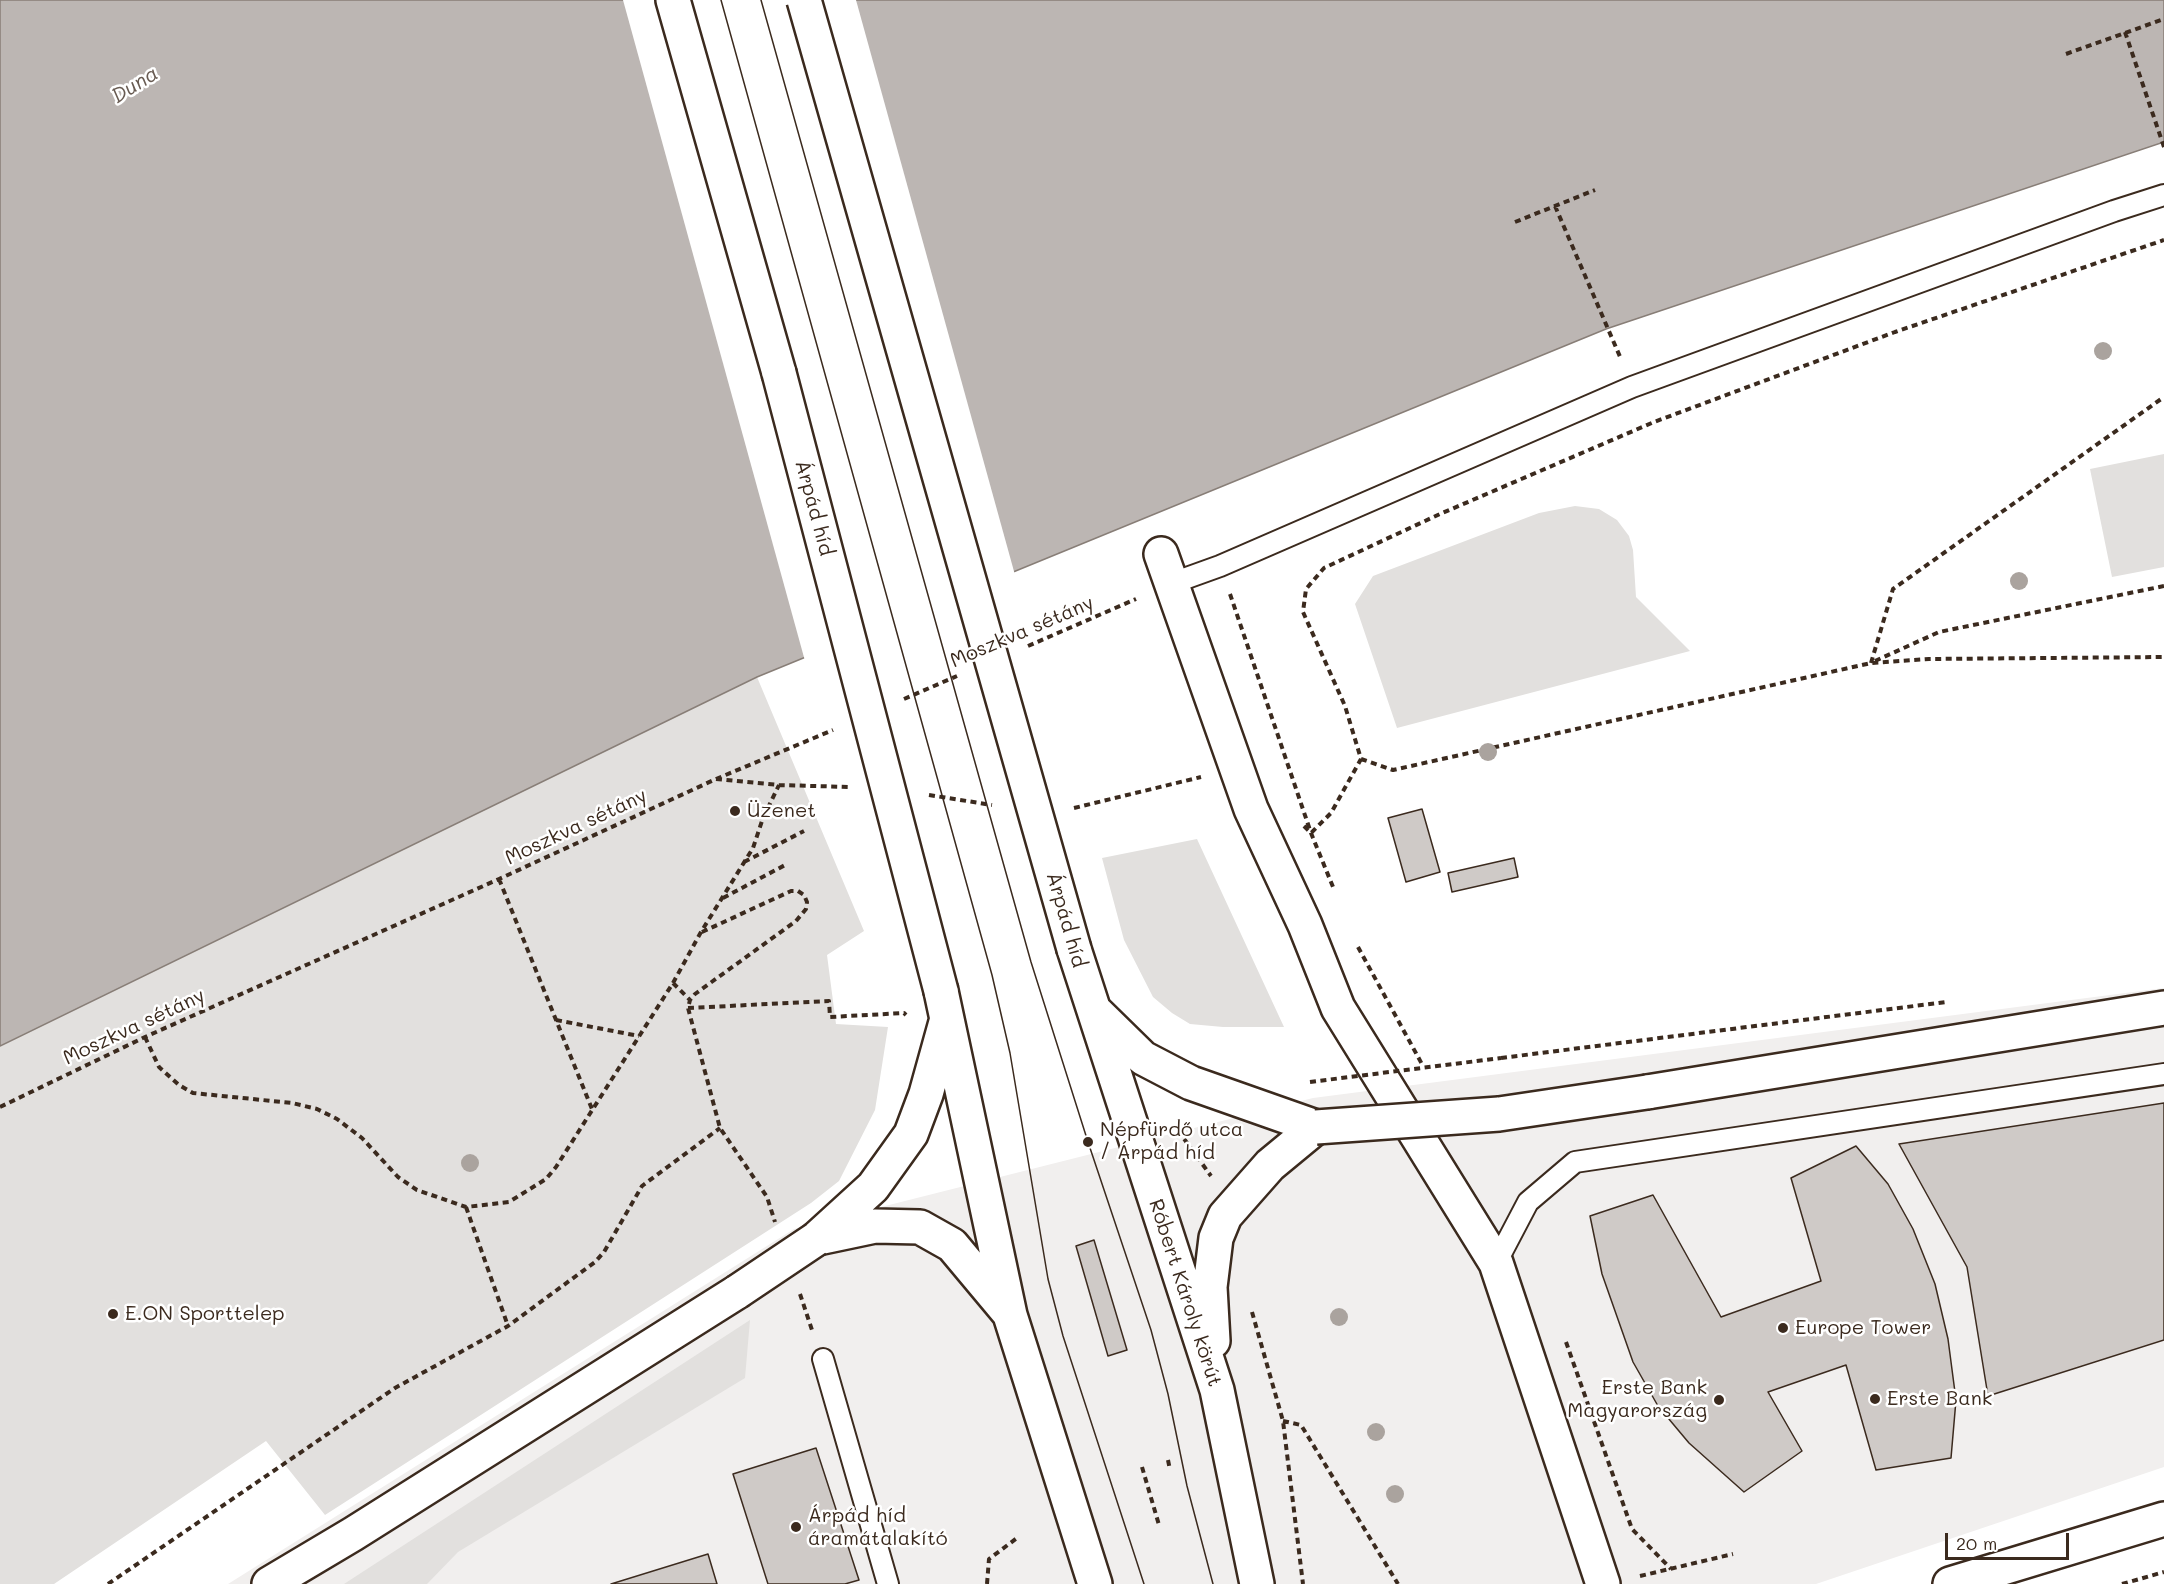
<!DOCTYPE html>
<meta charset="utf-8">
<style>
body{margin:0}
#map{position:relative;width:2164px;height:1584px;overflow:hidden;background:#fff;font-family:Mali,sans-serif}
canvas{display:block}
.scale{position:absolute;left:1945px;top:1533px;width:124px;height:27px;box-sizing:border-box;border:3px solid #3b2a1e;border-top:0;padding-left:8px;font-size:18px;line-height:21px;white-space:nowrap;color:#3b2a1e;-webkit-text-stroke:4px #fff;paint-order:stroke}
</style>
<div id="map">
<canvas width="2164" height="1584"></canvas>
<div class="scale">20 m</div>
</div>
<script>
const ctx = document.querySelector('canvas').getContext('2d');
ctx.lineJoin = 'round';
function fillPath(path, color) { ctx.fillStyle = color; ctx.fill(path, 'evenodd'); }
const poly = rows => new Path2D(rows.map(r => 'M' + r).join(''));
function strokePath(path, color, width, dash) { ctx.strokeStyle = color; ctx.lineWidth = width; ctx.lineCap = dash ? 'butt' : 'round'; ctx.setLineDash(dash || []); ctx.stroke(path); }
function drawText(font, color, halo, rows, align = 'center') {
  ctx.font = font + ' Mali,sans-serif'; ctx.lineWidth = 5; ctx.setLineDash([]); ctx.textBaseline = 'middle'; ctx.strokeStyle = halo; ctx.fillStyle = color; for (const [text, x, y, turn = 0] of rows) {
    ctx.save(); ctx.translate(x, y); ctx.rotate((+turn || 0) * Math.PI / 180); ctx.textAlign = isNaN(turn) ? turn : align; if (halo) ctx.strokeText(text, 0, 0); ctx.fillText(text, 0, 0); ctx.restore();
  }
}
const built = poly([
 [2164,988,2164,1467,1816,1584,228,1584,794,1229,1313,1098]
]);
const green = poly([
 [2164,454,2164,567,2112,577,2090,469],
 [1575,506,1599,509,1617,520,1629,536,1633,550,1636,597,1690,651,1397,728,1355,604,1373,576,1539,513],
 [757,677,864,931,827,955,836,1024,888,1027,875,1110,839,1181,811,1203,325,1515,266,1441,54,1584,0,1584,0,1046],
 [1197,839,1284,1027,1223,1027,1190,1024,1172,1013,1153,997,1124,940,1102,858],
 [750,1320,745,1378,458,1552,427,1584,344,1584]
]);
const water = poly([
 [0,0,2164,0,2164,142,1606,329,757,677,0,1046,0,0]
]);
const pier = poly([
 [623,0,856,0,1015,575,805,661]
]);
const building = poly([
 [1422,809,1440,872,1406,882,1388,818,1422,809],
 [1514,858,1518,877,1452,892,1448,873,1514,858],
 [2164,1103,2164,1340,1988,1396,1967,1267,1899,1144,2164,1103],
 [1856,1146,1888,1184,1913,1229,1935,1284,1948,1339,1956,1400,1951,1458,1876,1470,1846,1365,1768,1392,1802,1451,1744,1492,1689,1443,1658,1406,1633,1362,1602,1274,1590,1216,1653,1195,1721,1317,1821,1281,1791,1178,1856,1146],
 [1094,1240,1127,1350,1108,1356,1076,1246,1094,1240],
 [816,1448,859,1580,845,1584,768,1584,733,1474,816,1448],
 [708,1554,717,1584,611,1584,708,1554]
]);
const path = poly([
 [2125,32,2164,147],
 [2066,54,2164,19],
 [1555,206,1621,359],
 [1515,222,1595,190],
 [1230,594,1311,833,1333,887],
 [1028,646,1136,599],
 [1875,661,1939,632,2164,586],
 [1871,663,1893,589,2164,397],
 [904,699,957,676],
 [1361,759,1393,770,1871,663,1929,659,2164,657],
 [716,779,779,785,850,787],
 [929,795,992,805],
 [1074,808,1201,777],
 [1304,826,1311,833,1331,813,1361,759,1345,706,1303,612,1306,589,1324,568,1440,514,1654,422,1895,332,2164,240],
 [744,862,804,831],
 [499,879,592,1109],
 [723,898,787,864],
 [702,932,791,891,798,891,804,895,807,902,806,909,796,921,695,994,690,1000,688,1008,720,1128,767,1197,775,1222],
 [1358,947,1423,1066],
 [673,983,690,1000],
 [688,1008,829,1001,830,1017,904,1013,906,1015],
 [556,1020,639,1036],
 [145,1037,159,1067,179,1085,193,1093,292,1103,317,1109,337,1119,362,1138,398,1177,417,1190,466,1207,509,1202,546,1179,556,1167,673,983,701,932,753,848,763,818,779,785],
 [1501,1058,1946,1002],
 [0,1107,145,1037,499,879,716,779,833,730],
 [1179,1119,1182,1136,1211,1176],
 [466,1207,508,1326],
 [800,1294,812,1330],
 [1252,1312,1283,1421,1303,1584],
 [1566,1342,1632,1529,1671,1569],
 [1283,1421,1301,1425,1398,1584],
 [1168,1460,1170,1470],
 [1142,1467,1159,1525],
 [1640,1576,1733,1554],
 [108,1584,395,1388,508,1326,595,1262,604,1252,642,1186,720,1128],
 [987,1584,989,1559,1017,1538],
 [2122,1584,2164,1572]
]);
const service = poly([
 [1170,584,1220,566,1632,387,2114,211,2164,195],
 [1496,1263,1528,1202,1575,1162,2164,1074],
 [823,1359,888,1584]
]);
const minor = poly([
 [1161,554,1251,809,1305,925,1338,1008,1496,1263,1603,1584]
]);
const tertiary = poly([
 [1950,1584,2164,1519]
]);
const primary = poly([
 [673,0,779,373],
 [1074,949,1217,1390,1257,1584],
 [941,991,1010,1315,1095,1584],
 [1096,1012,1143,1058,1191,1083,1316,1127],
 [1647,1092,2164,1008],
 [818,1238,875,1226,920,1227,952,1245,1008,1312],
 [816,1239,873,1187,911,1134,926,1094,946,1022],
 [1213,1341,1210,1287,1216,1238,1225,1216,1270,1165,1316,1127],
 [269,1584,353,1534,737,1292]
]);
const tram = poly([
 [721,0,992,975,1010,1053,1048,1279,1063,1336,1144,1584],
 [761,0,1031,962,1088,1142,1151,1330,1168,1394,1187,1486,1213,1584]
]);
const pathBridge = poly([
 [1310,1082,1501,1058]
]);
const primaryBridge = poly([
 [804,0,1074,949],
 [779,373,941,991],
 [1316,1127,1499,1114,1647,1092],
 [737,1292,816,1239]
]);
const trees = [
 [2103,351],
 [2019,581],
 [1488,752],
 [470,1163],
 [1339,1317],
 [1376,1432],
 [1395,1494]
];
const markers = [
 [735,811,6,"#3b2a1e"],
 [1088,1142,6,"#3b2a1e"],
 [113,1314,6,"#3b2a1e"],
 [1783,1328,6,"#3b2a1e"],
 [1875,1399,6,"#3b2a1e"],
 [1719,1400,6,"#3b2a1e"],
 [796,1527,6,"#3b2a1e"]
];
const streetNames = [
 ["Árpád híd",814,508,75],
 ["Moszkva sétány",1022,632,-23],
 ["Moszkva sétány",576,827,-25],
 ["Árpád híd",1066,920,74],
 ["Moszkva sétány",134,1027,-25],
 ["Róbert Károly körút",1185,1293,72]
];
const poiNames = [
 ["Üzenet",747,811],
 ["Népfürdő utca",1100,1130],
 ["/ Árpád híd",1100,1153],
 ["E.ON Sporttelep",125,1314],
 ["Europe Tower",1795,1328],
 ["Erste Bank",1707,1388,"right"],
 ["Magyarország",1707,1411,"right"],
 ["Erste Bank",1887,1399],
 ["Árpád híd",808,1516],
 ["áramátalakító",808,1539]
];
const waterNames = [
 ["Duna",135,85,-32]
];
fillPath(built, '#f1efee');
fillPath(green, '#e2e0de');
fillPath(water, '#bcb6b3');
strokePath(water, '#887e77', 1.5);
fillPath(pier, '#fff');
fillPath(building, '#cfcac7');
strokePath(building, '#3b2a1e', 1.5);
strokePath(service, '#3b2a1e', 24);
strokePath(minor, '#3b2a1e', 38);
strokePath(tertiary, '#3b2a1e', 38);
strokePath(primary, '#3b2a1e', 38);
strokePath(path, '#3b2a1e', 4, [6, 4.5]);
strokePath(service, '#fff', 20);
strokePath(minor, '#fff', 33);
strokePath(tertiary, '#fff', 33);
strokePath(primary, '#fff', 33);
strokePath(tram, '#3b2a1e', 1.5);
strokePath(primaryBridge, '#3b2a1e', 38, []);
strokePath(pathBridge, '#3b2a1e', 4, [6, 4.5]);
strokePath(primaryBridge, '#fff', 33);
ctx.fillStyle = '#aaa39e';
for (const [x, y] of trees) { ctx.beginPath(); ctx.arc(x, y, 9, 0, 2 * Math.PI); ctx.fill(); }
for (const [x, y, r, color] of markers) { const dot = new Path2D(); dot.arc(x, y, r, 0, 2 * Math.PI); ctx.fillStyle = color; ctx.fill(dot); strokePath(dot, '#fff', 2); }
drawText('20px', '#3b2a1e', '#fff', streetNames);
drawText('20px', '#3b2a1e', '#fff', poiNames, 'left');
drawText('italic 21px', '#685b52', '#fff', waterNames);
</script>
